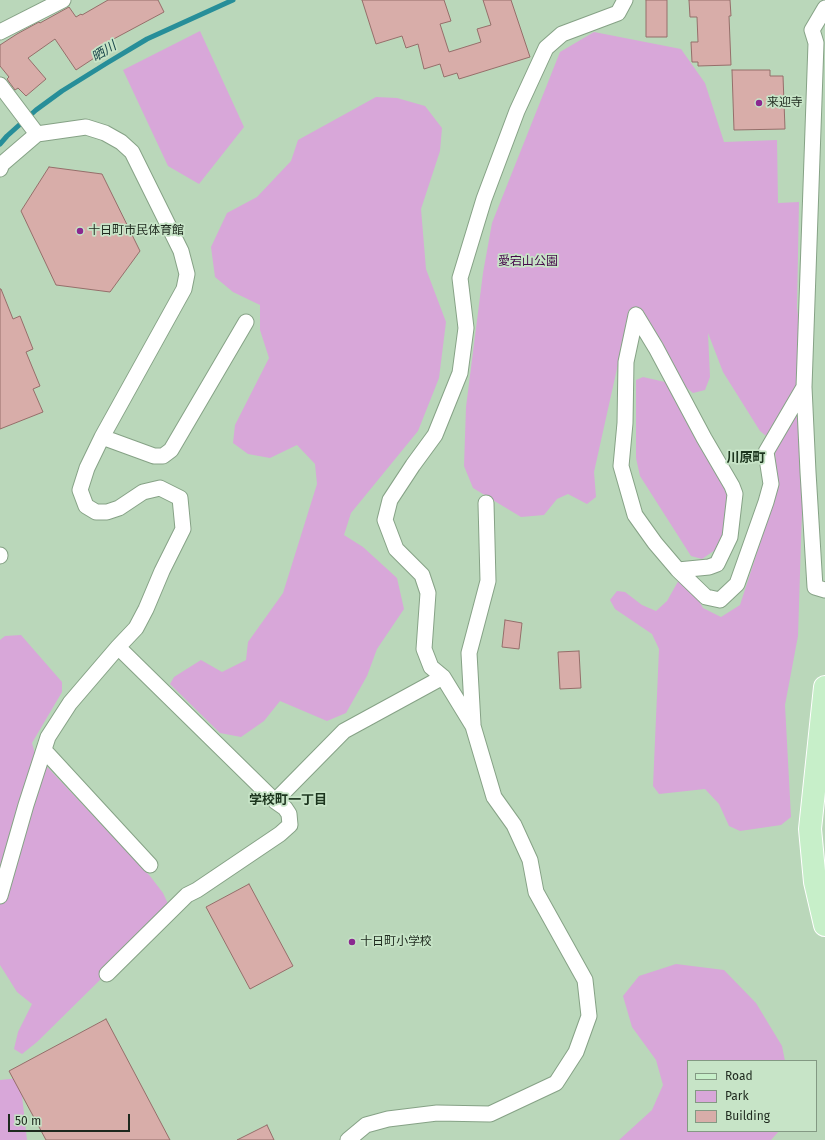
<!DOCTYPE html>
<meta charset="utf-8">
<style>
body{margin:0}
#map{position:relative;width:825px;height:1140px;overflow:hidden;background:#bad7ba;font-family:"Fira Sans",sans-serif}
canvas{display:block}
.legend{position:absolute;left:687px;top:1060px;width:130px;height:72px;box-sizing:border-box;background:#c7e4c7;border:1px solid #839983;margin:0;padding:5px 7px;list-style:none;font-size:12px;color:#1e291e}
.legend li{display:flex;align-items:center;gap:8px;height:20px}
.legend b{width:20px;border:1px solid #839983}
.scale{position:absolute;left:8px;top:1114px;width:122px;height:18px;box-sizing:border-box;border:2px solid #1e291e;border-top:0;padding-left:5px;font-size:12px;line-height:14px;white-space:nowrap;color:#1e291e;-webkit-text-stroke:3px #c7e4c7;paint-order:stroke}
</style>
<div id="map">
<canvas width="825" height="1140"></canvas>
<ul class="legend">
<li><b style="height:5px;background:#c7efc9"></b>Road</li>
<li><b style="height:11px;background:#d8a7d9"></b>Park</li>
<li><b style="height:11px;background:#d8ada9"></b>Building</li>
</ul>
<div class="scale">50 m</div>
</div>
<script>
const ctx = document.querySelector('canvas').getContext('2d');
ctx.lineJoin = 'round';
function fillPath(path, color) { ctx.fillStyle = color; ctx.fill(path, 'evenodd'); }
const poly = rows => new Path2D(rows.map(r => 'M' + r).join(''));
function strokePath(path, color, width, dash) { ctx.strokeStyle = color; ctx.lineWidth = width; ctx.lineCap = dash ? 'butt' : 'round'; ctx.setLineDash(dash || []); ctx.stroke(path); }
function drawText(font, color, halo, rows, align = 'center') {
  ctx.font = font + ' "Fira Sans","Noto Sans JP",sans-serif'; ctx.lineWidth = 3.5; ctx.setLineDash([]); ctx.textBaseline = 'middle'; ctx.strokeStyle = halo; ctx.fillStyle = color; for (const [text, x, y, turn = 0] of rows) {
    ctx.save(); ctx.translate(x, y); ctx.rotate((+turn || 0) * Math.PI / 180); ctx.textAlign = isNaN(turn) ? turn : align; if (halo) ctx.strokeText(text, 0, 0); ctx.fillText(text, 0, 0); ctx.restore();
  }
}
const green = poly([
 [200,31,244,127,199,184,168,166,123,70],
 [594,32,681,49,705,83,724,142,777,140,778,203,799,202,797,307,806,384,798,636,785,705,791,817,781,825,740,831,729,826,719,804,705,789,659,794,653,786,659,649,652,634,615,609,610,600,617,591,625,592,642,605,656,611,667,601,680,578,688,581,703,608,721,617,740,605,776,494,775,443,760,431,723,372,708,333,710,377,705,390,693,393,657,364,648,338,626,328,594,472,596,497,587,504,568,494,557,499,544,515,521,517,473,488,464,466,466,407,483,273,492,223,560,52],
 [376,97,397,98,425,106,442,128,440,151,421,209,426,269,446,322,439,378,418,431,351,513,344,535,363,547,397,578,404,609,377,649,367,676,346,713,327,721,280,701,264,721,241,737,220,733,170,684,174,677,201,660,222,672,246,660,248,642,283,593,317,484,315,464,297,445,270,458,248,454,233,443,235,425,269,358,260,330,260,305,233,292,215,277,211,247,227,213,257,197,291,161,298,140],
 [643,377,665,382,673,392,730,495,724,539,715,550,702,559,691,556,640,476,636,458,636,380],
 [21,635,62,682,62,692,32,743,35,754,150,876,163,893,171,910,37,1042,22,1054,14,1049,18,1032,32,1004,17,992,0,965,0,640,5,636],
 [676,964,724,970,756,1003,782,1046,785,1061,688,1061,688,1131,779,1131,771,1140,619,1140,652,1110,663,1085,656,1060,632,1027,623,996,639,976],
 [20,1078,27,1140,0,1140,0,1080]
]);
const stream = poly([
 [0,144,7,136,36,110,62,91,107,63,147,39,233,0]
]);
const building = poly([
 [108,0,158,0,164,12,108,42,111,47,76,70,55,39,28,58,46,79,26,96,18,88,15,90,7,79,9,77,0,66,0,45,17,34,39,22,40,23,69,7,76,17,81,14,82,15,108,0],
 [362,0,444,0,451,21,440,24,449,52,481,42,477,29,491,25,483,0,511,0,530,57,459,79,457,73,444,77,440,64,424,69,418,44,406,48,402,36,376,44,362,0],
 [646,0,667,0,667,37,646,37,646,0],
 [689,0,730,0,731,16,729,16,731,65,698,66,698,62,692,62,691,42,698,42,697,17,690,17,689,0],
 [732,70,770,70,770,76,783,76,785,129,734,130,732,70],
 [49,167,102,174,140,251,110,292,56,285,21,211,49,167],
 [0,289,1,289,13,319,20,316,33,349,26,352,40,386,33,389,43,412,0,429,0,289],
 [505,620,522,623,519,649,502,647,505,620],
 [579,651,581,688,560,689,558,652,579,651],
 [249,884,293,966,250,989,206,907,249,884],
 [106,1019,170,1140,46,1140,9,1071,106,1019],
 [267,1125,274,1140,237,1140,267,1125]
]);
const minor = poly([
 [825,8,812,30,816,43,804,387,808,472,815,587,825,590],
 [0,32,63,0],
 [0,85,37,134],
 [0,169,2,164,37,134,86,127,105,133,121,142,132,152,181,251,187,274,184,289,102,437,87,468,80,490,86,506,96,512,107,512,119,508,143,492,160,488,180,498,183,529,162,571,146,609,136,628,118,647,70,703,48,737,26,805,0,896],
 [636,315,626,362,625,423,621,466,635,515,655,543,678,570,706,597,720,600,737,584,766,502,771,484,766,452,804,387],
 [636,315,656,348,704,438,732,486,735,494,730,537,717,564,709,567,678,570],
 [102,437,154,456,163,456,171,450,246,322],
 [0,555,0,556],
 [118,647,275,801,344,731,443,677],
 [473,724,469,653,488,581,486,503],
 [44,750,150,865],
 [107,974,187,895,197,890,280,834,290,825,289,814,285,808,275,801],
 [348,1140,366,1125,388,1119,437,1113,490,1114,556,1083,576,1052,589,1016,585,980,536,892,530,860,514,825,494,797,473,726,443,677,431,667,424,649,428,593,422,575,396,549,385,520,390,500,413,465,435,435,460,373,466,328,460,278,484,199,517,111,546,48,562,34,618,13,625,0]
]);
const primary = poly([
 [825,687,810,829,815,882,825,925]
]);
const markers = [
 [759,103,4,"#8a2890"],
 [80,231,4,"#8a2890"],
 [352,942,4,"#8a2890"]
];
const poiNames = [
 ["来迎寺",767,103],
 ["十日町市民体育館",88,231],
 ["十日町小学校",360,942]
];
const parkNames = [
 ["愛宕山公園",528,262]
];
const waterNames = [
 ["晒川",104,52,-32]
];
const neighbourhoodNames = [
 ["川原町",746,458],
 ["学校町一丁目",288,800]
];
fillPath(green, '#d8a7d9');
strokePath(stream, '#278e99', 5);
fillPath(building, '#d8ada9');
strokePath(building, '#956e6a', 1);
strokePath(minor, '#86a286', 17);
strokePath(primary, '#fff', 24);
strokePath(minor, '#fff', 15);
strokePath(primary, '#c7efc9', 22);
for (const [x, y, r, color] of markers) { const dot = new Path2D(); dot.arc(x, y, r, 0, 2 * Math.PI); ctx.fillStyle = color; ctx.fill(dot); strokePath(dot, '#c7e4c7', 1.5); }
drawText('12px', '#1e291e', '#c7e4c7', poiNames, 'left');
drawText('12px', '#450749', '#c7e4c7', parkNames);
drawText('italic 13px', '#1b474c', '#c7e4c7', waterNames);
drawText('bold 13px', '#1c351e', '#c7e4c7', neighbourhoodNames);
</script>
